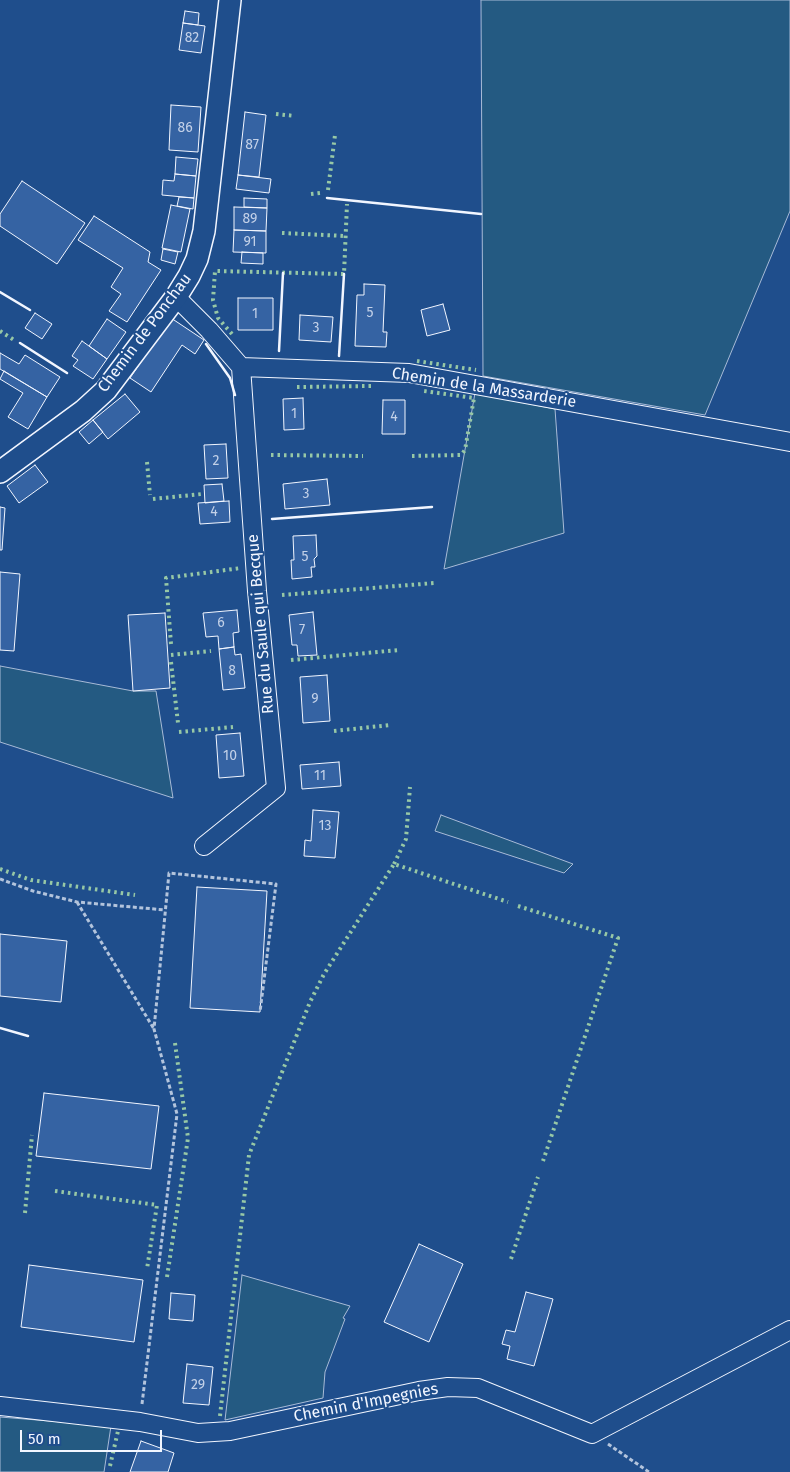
<!DOCTYPE html>
<style>
body{margin:0}
#map{position:relative;width:790px;height:1472px;overflow:hidden;background:#1f4e8c;font-family:"Fira Sans",sans-serif}
canvas{display:block}
.scale{position:absolute;left:20px;top:1430px;width:142px;height:22px;box-sizing:border-box;border:2px solid #f2f6ff;border-top:0;padding-left:6px;font-size:15px;line-height:18px;white-space:nowrap;color:#f2f6ff;-webkit-text-stroke:4px #1f4e8c;paint-order:stroke}
</style>
<div id="map">
<canvas width="790" height="1472"></canvas>
<div class="scale">50 m</div>
</div>
<script>
const ctx = document.querySelector('canvas').getContext('2d');
ctx.lineJoin = 'round';
function fillPath(path, color) { ctx.fillStyle = color; ctx.fill(path, 'evenodd'); }
const poly = rows => new Path2D(rows.map(r => 'M' + r).join(''));
function strokePath(path, color, width, dash) { ctx.strokeStyle = color; ctx.lineWidth = width; ctx.lineCap = dash ? 'butt' : 'round'; ctx.setLineDash(dash || []); ctx.stroke(path); }
function drawText(font, color, halo, rows, align = 'center') {
  ctx.font = font + ' "Fira Sans",sans-serif'; ctx.lineWidth = 4; ctx.setLineDash([]); ctx.textBaseline = 'middle'; ctx.strokeStyle = halo; ctx.fillStyle = color; for (const [text, x, y, turn = 0] of rows) {
    ctx.save(); ctx.translate(x, y); ctx.rotate((+turn || 0) * Math.PI / 180); ctx.textAlign = isNaN(turn) ? turn : align; if (halo) ctx.strokeText(text, 0, 0); ctx.fillText(text, 0, 0); ctx.restore();
  }
}
const green = poly([
 [481,0,790,0,790,211,705,415,483,376,481,0],
 [475,393,555,409,564,533,444,569,475,393],
 [0,666,133,691,156,691,173,798,0,742,0,666],
 [441,815,573,864,564,873,435,831,441,815],
 [242,1275,350,1306,343,1318,345,1319,325,1372,323,1398,225,1420,242,1275],
 [0,1417,111,1426,104,1472,0,1472,0,1417]
]);
const building = poly([
 [185,11,199,13,198,25,183,23,185,11],
 [183,23,205,26,201,53,179,50,183,23],
 [171,105,201,107,198,152,169,150,171,105],
 [245,112,266,115,259,177,238,175,245,112],
 [176,157,198,159,196,176,175,174,176,157],
 [175,174,196,176,194,198,162,195,163,180,174,181,175,174],
 [238,175,271,179,269,193,236,189,238,175],
 [22,181,85,223,57,264,0,226,0,214,22,181],
 [179,197,194,198,193,209,177,206,179,197],
 [244,198,267,199,267,208,244,207,244,198],
 [171,205,190,209,181,252,162,248,171,205],
 [234,207,267,208,266,231,234,230,234,207],
 [94,216,150,252,148,262,161,270,127,322,109,311,121,294,111,287,123,268,78,240,94,216],
 [234,230,266,231,266,253,233,252,234,230],
 [163,249,178,252,175,264,161,260,163,249],
 [242,252,263,253,263,264,241,263,242,252],
 [364,284,385,285,383,332,387,332,386,347,355,346,357,295,364,295,364,284],
 [238,298,273,298,273,330,238,330,238,298],
 [443,304,450,330,427,336,421,310,443,304],
 [35,313,52,324,42,339,25,328,35,313],
 [300,315,333,317,331,342,299,340,300,315],
 [171,318,204,340,195,354,182,345,151,392,130,378,171,318],
 [107,319,126,332,107,359,89,346,107,319],
 [82,341,107,359,93,379,73,366,78,360,72,356,82,341],
 [0,353,19,364,25,355,60,377,47,397,0,369,0,353],
 [4,371,47,397,28,429,8,417,23,393,0,379,4,371],
 [125,394,140,412,108,439,93,420,125,394],
 [303,398,304,429,284,430,283,399,303,398],
 [383,400,405,400,405,434,382,434,383,400],
 [93,420,103,432,89,444,79,432,93,420],
 [226,444,228,478,206,479,204,445,226,444],
 [35,465,48,482,19,503,7,486,35,465],
 [327,479,330,505,285,509,283,484,327,479],
 [222,484,224,501,205,503,204,485,222,484],
 [229,501,230,522,200,524,198,503,229,501],
 [0,507,5,508,2,550,0,550,0,507],
 [316,535,317,556,314,559,315,567,311,567,312,577,292,579,291,560,294,560,293,536,316,535],
 [0,572,20,574,14,651,0,650,0,572],
 [237,610,239,632,233,633,234,647,219,649,218,636,206,637,203,613,237,610],
 [313,612,317,655,298,656,297,645,292,645,289,615,313,612],
 [165,613,170,688,133,691,128,615,165,613],
 [234,647,235,655,241,654,245,688,223,690,219,649,234,647],
 [327,675,330,721,303,723,300,677,327,675],
 [240,733,244,776,219,778,216,735,240,733],
 [339,762,341,786,302,789,300,765,339,762],
 [313,810,339,812,335,858,304,856,305,840,311,841,313,810],
 [197,887,267,891,260,1012,190,1008,197,887],
 [0,934,67,941,61,1002,0,996,0,934],
 [44,1093,159,1106,151,1169,36,1156,44,1093],
 [419,1244,463,1264,429,1342,384,1322,419,1244],
 [29,1265,143,1280,134,1342,21,1327,29,1265],
 [526,1292,553,1299,534,1366,507,1359,510,1346,502,1344,506,1330,515,1332,526,1292],
 [171,1293,195,1295,193,1321,169,1319,171,1293],
 [187,1364,213,1367,209,1405,183,1403,187,1364],
 [141,1441,174,1453,168,1472,130,1472,141,1441]
]);
const path = poly([
 [0,879,33,891,77,902,165,910],
 [77,902,154,1029],
 [142,1404,177,1114,154,1029,169,873,276,884,260,1012],
 [608,1444,649,1472]
]);
const minor = poly([
 [176,297,209,330,241,367,409,373,790,442],
 [204,846,276,788,257,591,241,367],
 [0,1406,140,1422,198,1433,230,1431,419,1391,448,1387,478,1388,592,1434,790,1330]
]);
const tertiary = poly([
 [0,472,83,411,106,390,176,297,189,276,197,259,204,231,230,0]
]);
const hedge = poly([
 [276,114,295,116],
 [328,190,335,135],
 [311,194,320,193],
 [282,233,345,236],
 [0,331,14,340],
 [232,334,218,318,213,300,215,271,344,274,347,204],
 [417,361,476,370],
 [297,387,371,386],
 [271,455,363,456],
 [412,456,461,455,465,450,474,398,424,391],
 [147,462,150,495],
 [153,499,202,494],
 [282,595,435,583],
 [171,644,166,578,241,568],
 [171,655,211,651],
 [291,660,399,650],
 [171,662,178,723],
 [334,731,390,725],
 [179,732,233,727],
 [394,864,406,839,410,787],
 [0,869,31,880,135,895],
 [518,906,618,938,543,1161],
 [55,1191,157,1205,147,1269],
 [25,1213,32,1135],
 [511,1259,538,1177],
 [167,1277,188,1138,175,1043],
 [220,1416,249,1155,310,1002,324,974,394,864,508,902],
 [110,1466,118,1431]
]);
const wall = poly([
 [327,198,481,214],
 [0,292,30,310],
 [20,343,67,373],
 [206,344,230,378,235,395],
 [279,351,283,273],
 [339,356,344,274],
 [272,519,432,507],
 [0,1028,28,1036]
]);
const numberNames = [
 ["82",192,38],
 ["86",185,128],
 ["87",252,145],
 ["89",250,219],
 ["91",250,242],
 ["5",370,313],
 ["1",255,314],
 ["3",316,328],
 ["1",294,414],
 ["4",394,417],
 ["2",216,461],
 ["3",306,494],
 ["4",214,512],
 ["5",305,557],
 ["6",221,623],
 ["7",302,630],
 ["8",232,671],
 ["9",315,699],
 ["10",230,756],
 ["11",320,776],
 ["13",325,826],
 ["29",198,1385]
];
const streetNames = [
 ["Chemin de Ponchau",145,333,-53],
 ["Chemin de la Massarderie",484,388,9],
 ["Rue du Saule qui Becque",261,624,-95],
 ["Chemin d'Impegnies",366,1403,-11]
];
fillPath(green, '#245a82');
strokePath(green, '#a8bbd7', 1);
fillPath(building, '#3563a3');
strokePath(building, '#f2f6ff', 1);
strokePath(minor, '#f2f6ff', 20);
strokePath(tertiary, '#f2f6ff', 24);
strokePath(path, '#b3c4dc', 3, [4, 2.5]);
strokePath(minor, '#1f4e8c', 18);
strokePath(tertiary, '#1f4e8c', 21);
strokePath(hedge, '#97c8a6', 4, [2.5, 4]);
strokePath(wall, '#f2f6ff', 2.5);
drawText('14px', '#c3d1e8', null, numberNames);
drawText('16px', '#f2f6ff', '#1f4e8c', streetNames);
</script>
